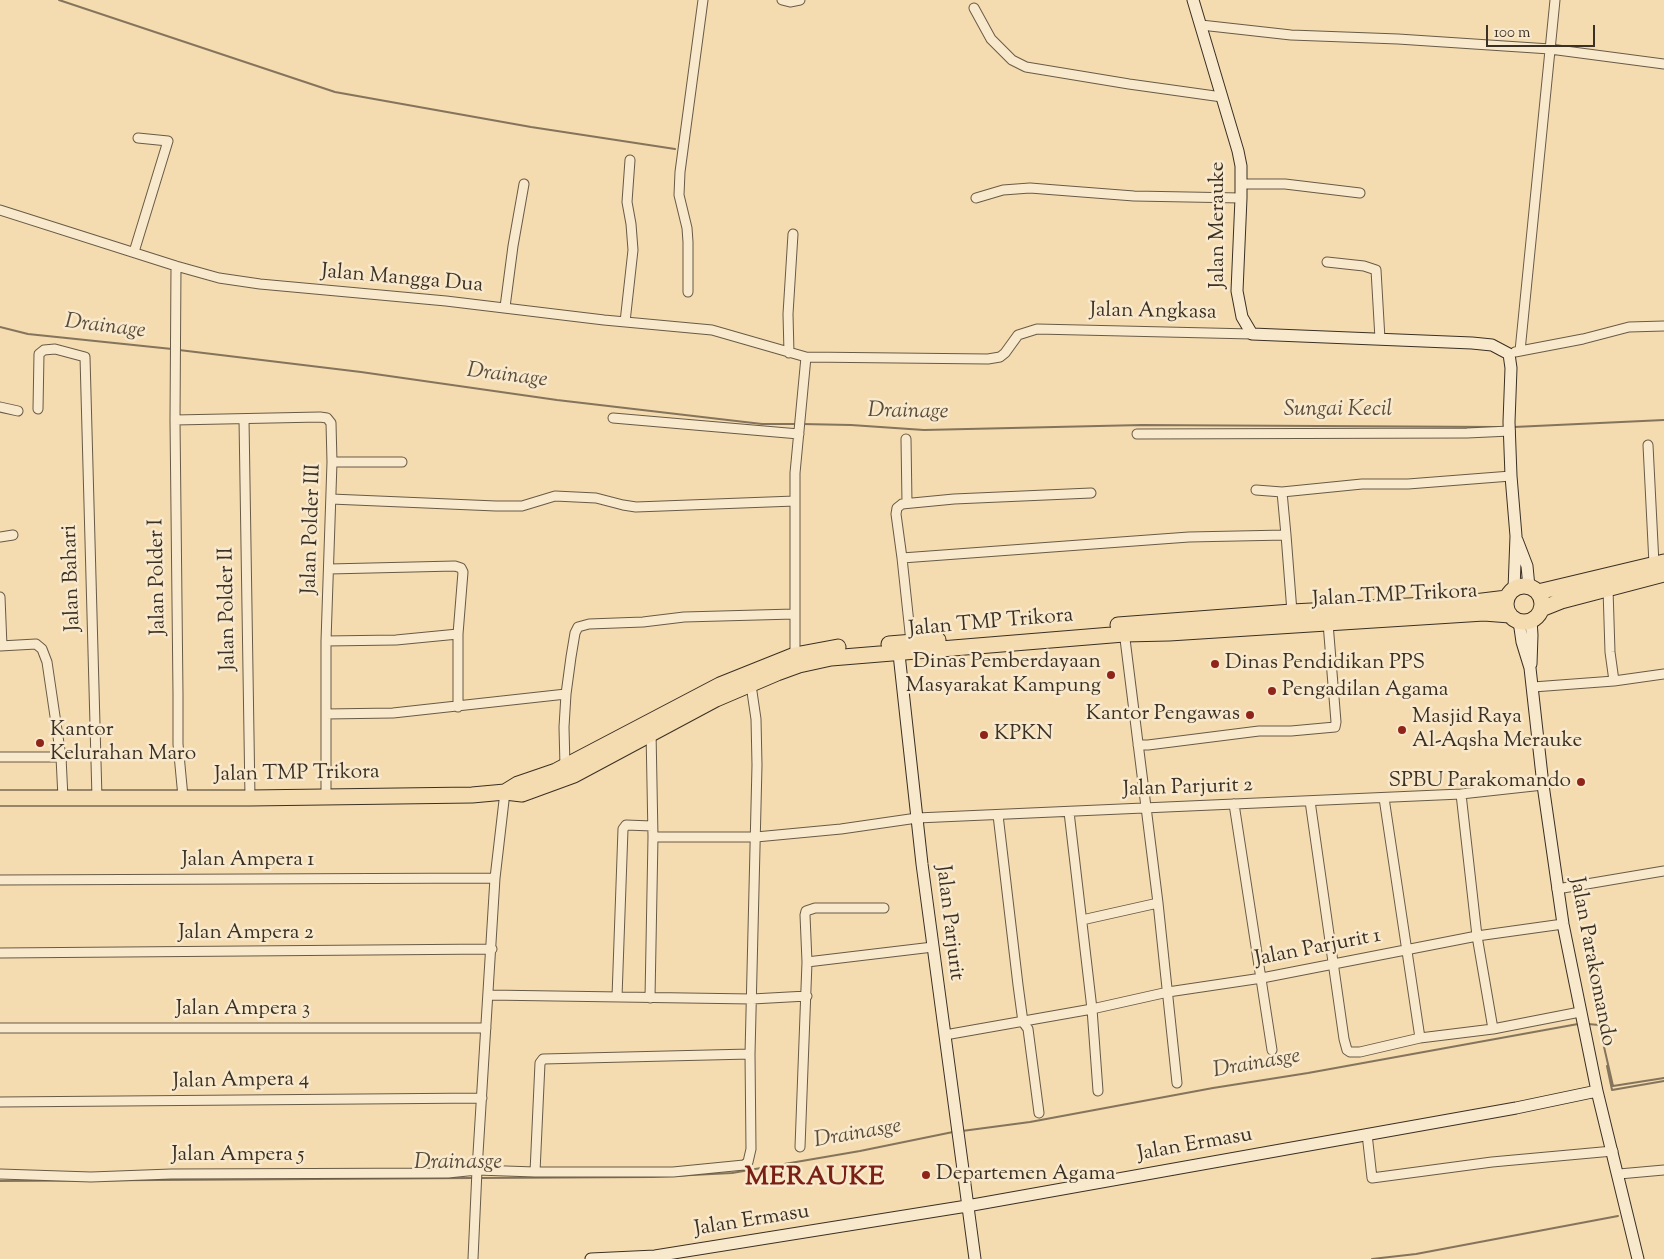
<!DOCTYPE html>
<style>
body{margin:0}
#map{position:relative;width:1664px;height:1259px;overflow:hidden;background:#f4dbb0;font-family:"Sorts Mill Goudy",serif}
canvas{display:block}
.scale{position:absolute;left:1486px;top:25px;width:109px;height:22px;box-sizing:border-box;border:2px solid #3a3023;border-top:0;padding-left:6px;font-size:15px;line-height:18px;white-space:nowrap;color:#3a3023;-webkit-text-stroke:4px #f8e8cc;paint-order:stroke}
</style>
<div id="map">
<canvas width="1664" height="1259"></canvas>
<div class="scale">100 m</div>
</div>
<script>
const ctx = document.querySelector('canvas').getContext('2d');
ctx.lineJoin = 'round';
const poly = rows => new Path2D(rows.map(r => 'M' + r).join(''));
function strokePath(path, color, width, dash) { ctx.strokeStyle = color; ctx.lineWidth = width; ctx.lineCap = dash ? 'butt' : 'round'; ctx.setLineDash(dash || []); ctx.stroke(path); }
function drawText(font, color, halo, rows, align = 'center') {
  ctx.font = font + ' "Sorts Mill Goudy",serif'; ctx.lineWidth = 5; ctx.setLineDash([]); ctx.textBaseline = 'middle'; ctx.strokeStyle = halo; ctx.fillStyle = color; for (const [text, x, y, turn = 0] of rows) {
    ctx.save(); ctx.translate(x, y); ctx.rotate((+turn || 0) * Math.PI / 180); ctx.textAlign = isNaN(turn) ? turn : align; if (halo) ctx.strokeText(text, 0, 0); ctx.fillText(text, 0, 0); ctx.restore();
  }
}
const stream = poly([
 [59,0,335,92,531,127,675,149],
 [0,327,28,334,172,349],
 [179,350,361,372,557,400,762,424,797,424],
 [802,424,851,425,924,430,1142,425,1497,427],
 [1514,427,1664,420],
 [1588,1024,1599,1025,1613,1086,1664,1078],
 [1607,1066,1612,1090,1664,1081],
 [962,1131,1030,1122,1213,1088,1308,1073,1578,1024],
 [479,1178,652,1177,732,1173,860,1151,953,1132],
 [0,1181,474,1178],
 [1372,1259,1416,1254,1618,1216]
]);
const street = poly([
 [782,0,790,2,800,0],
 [974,8,991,39,1012,60,1026,67,1129,84,1222,97],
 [1201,25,1291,35,1398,39,1550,49,1664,64],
 [1242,184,1285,184,1360,193],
 [976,198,1003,190,1030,188,1134,196,1241,198],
 [0,210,176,266,219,278,260,284,446,301,604,320,712,330,806,357,988,359,1000,357,1005,353,1018,335,1037,329,1252,334],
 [134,252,168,141,138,138],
 [1327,262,1364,266,1376,270,1380,339],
 [176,266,175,420,178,694,178,744,183,797],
 [688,292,688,242,687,228,679,195,680,172,703,0],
 [505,307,513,246,524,184],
 [625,322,633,250,631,224,627,202,630,160],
 [1520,351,1555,0],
 [1515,352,1583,339,1629,327,1664,326],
 [789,353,788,314,793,234],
 [0,407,18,411],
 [38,409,39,354,44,350,55,349,85,357,97,798],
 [613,418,799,434],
 [244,419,250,798],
 [175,420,320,417,327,418,331,423,332,462,326,641,326,796],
 [1137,434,1467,433,1510,431],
 [906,439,907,503],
 [1648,445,1654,564],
 [332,462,402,462],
 [1256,490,1282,492,1362,484,1408,484,1511,476],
 [1282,492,1286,535],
 [1091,493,954,499,902,504,897,508,896,514,902,558,1189,537,1286,535,1292,612],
 [331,499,496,506,522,506,555,496,596,498,623,505,636,507,795,501],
 [0,537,13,535],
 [902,558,911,642],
 [329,569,455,566,461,568,463,572,458,634,458,707],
 [1608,589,1610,652,1614,681],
 [0,597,2,646],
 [1124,631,1158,903,1177,1083],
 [326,641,396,640,458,634],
 [0,646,36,644,42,649,47,662,61,757,63,798],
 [795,655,795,473,806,357],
 [1533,687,1614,681,1664,674],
 [326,714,393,713,566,694],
 [1138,745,1148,745,1259,731,1291,731,1335,727,1336,722,1328,623],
 [0,757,61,757],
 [565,767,564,727,566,694,571,657,575,633,578,627,589,624,643,622,684,617,794,614],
 [1384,798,1420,1038],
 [1310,801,1344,1039,1347,1050,1350,1052,1360,1052,1420,1038,1493,1029,1580,1012],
 [1234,804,1272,1050],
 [1069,812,1092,1009,1098,1091],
 [998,815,1018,985,1023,1022,1028,1029,1039,1113],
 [653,837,756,837,841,829,917,818,1461,794],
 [0,880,495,878],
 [1557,889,1664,871],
 [1082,920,1158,903],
 [0,953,492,949],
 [807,962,805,915,806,911,815,908,884,908],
 [489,995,752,999,807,996],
 [617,997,623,829,626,825,652,826],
 [650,998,653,837,651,731],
 [0,1028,486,1028],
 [1493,1029,1477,936,1563,924],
 [945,1035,1092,1009,1168,992,1262,978,1477,936,1461,794,1543,785],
 [0,1102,482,1098],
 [1367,1134,1372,1178,1492,1162,1613,1151],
 [800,1147,807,962,933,947],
 [535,1172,540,1063,543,1059,750,1054],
 [0,1174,91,1177,171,1174,448,1173,477,1170,535,1172,673,1172,744,1165,748,1162,751,1149,750,1054,757,765,756,719,751,685],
 [1619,1174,1664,1170],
 [473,1259,477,1170,495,878,505,792]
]);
const secondary = poly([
 [1193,0,1238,151,1241,166,1241,198,1237,291,1242,317,1252,334,1472,343,1492,345,1509,354,1511,368,1509,422,1511,476,1516,536,1514,589],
 [1517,540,1527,566,1529,587],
 [1531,620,1532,635,1531,664],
 [1519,621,1522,642,1530,668,1543,785,1563,924,1597,1091,1638,1259],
 [898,645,922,864,975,1259],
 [591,1259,655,1256,967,1206,1516,1108,1597,1091]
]);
const highway = poly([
 '1506 604a18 18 0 1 1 36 0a18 18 0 1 1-36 0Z',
 [1538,592,1664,562],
 [1541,609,1561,601,1664,574],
 [1118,625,1292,612,1466,603,1507,598],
 [889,644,938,640],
 [505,792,518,784,556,771,720,685,795,655,838,647],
 [0,798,250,798,472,795,505,792,522,794,574,775,716,699,777,673,799,665,831,658,1124,634,1169,633,1484,613,1510,615]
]);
const markers = [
 [1215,664,5,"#8f2418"],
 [1111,675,5,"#8f2418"],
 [1272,691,5,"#8f2418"],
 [1250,715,5,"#8f2418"],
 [1402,730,5,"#8f2418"],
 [984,735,5,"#8f2418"],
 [40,743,5,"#8f2418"],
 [1581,782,5,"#8f2418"],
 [926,1175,5,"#8f2418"]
];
const streetNames = [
 ["Jalan Merauke",1219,225,-90],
 ["Jalan Mangga Dua",402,280,5],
 ["Jalan Angkasa",1153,313,1],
 ["Jalan Polder III",313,529,-88],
 ["Jalan Polder I",159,577,-91],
 ["Jalan Bahari",73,578,-92],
 ["Jalan TMP Trikora",1395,597,-3],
 ["Jalan Polder II",229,609,-91],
 ["Jalan TMP Trikora",991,624,-5],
 ["Jalan TMP Trikora",297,775,-1],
 ["Jalan Parjurit 2",1188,789,-2],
 ["Jalan Ampera 1",248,861],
 ["Jalan Parjurit",948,923,83],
 ["Jalan Ampera 2",246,934],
 ["Jalan Parjurit 1",1318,949,-11],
 ["Jalan Parakomando",1591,962,79],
 ["Jalan Ampera 3",243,1010],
 ["Jalan Ampera 4",241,1082,-1],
 ["Jalan Ermasu",1195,1146,-10],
 ["Jalan Ampera 5",238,1156],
 ["Jalan Ermasu",752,1222,-9]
];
const poiNames = [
 ["Dinas Pemberdayaan",1101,663,"right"],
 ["Masyarakat Kampung",1101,687,"right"],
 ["Dinas Pendidikan PPS",1225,664],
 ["Pengadilan Agama",1282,691],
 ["Kantor Pengawas",1240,715,"right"],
 ["Masjid Raya",1412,718],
 ["Al-Aqsha Merauke",1412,742],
 ["Kantor",50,731],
 ["Kelurahan Maro",50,755],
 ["KPKN",994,735],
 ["SPBU Parakomando",1571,782,"right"],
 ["Departemen Agama",936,1175]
];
const waterNames = [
 ["Drainage",105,328,7],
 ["Drainage",507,377,7],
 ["Sungai Kecil",1338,411],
 ["Drainage",908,413,1],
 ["Drainasge",1257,1065,-10],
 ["Drainasge",858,1135,-10],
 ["Drainasge",458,1164]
];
const districtNames = [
 ["MERAUKE",815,1180]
];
strokePath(stream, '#84745b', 2);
strokePath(street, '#685b46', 11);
strokePath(secondary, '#3a3023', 13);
strokePath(highway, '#3a3023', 17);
strokePath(street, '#f8e8cc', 9);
strokePath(secondary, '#f8e8cc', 11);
strokePath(highway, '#f4dbb0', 15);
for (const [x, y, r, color] of markers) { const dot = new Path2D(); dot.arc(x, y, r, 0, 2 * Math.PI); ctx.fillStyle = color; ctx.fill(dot); strokePath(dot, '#f8e8cc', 2); }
drawText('21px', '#3a3023', '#f8e8cc', streetNames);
drawText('21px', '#3a3023', '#f8e8cc', poiNames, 'left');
drawText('italic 22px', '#594c3a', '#f8e8cc', waterNames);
ctx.letterSpacing = '1px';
drawText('bold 26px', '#7a1f14', '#f8e8cc', districtNames);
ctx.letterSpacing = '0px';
</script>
